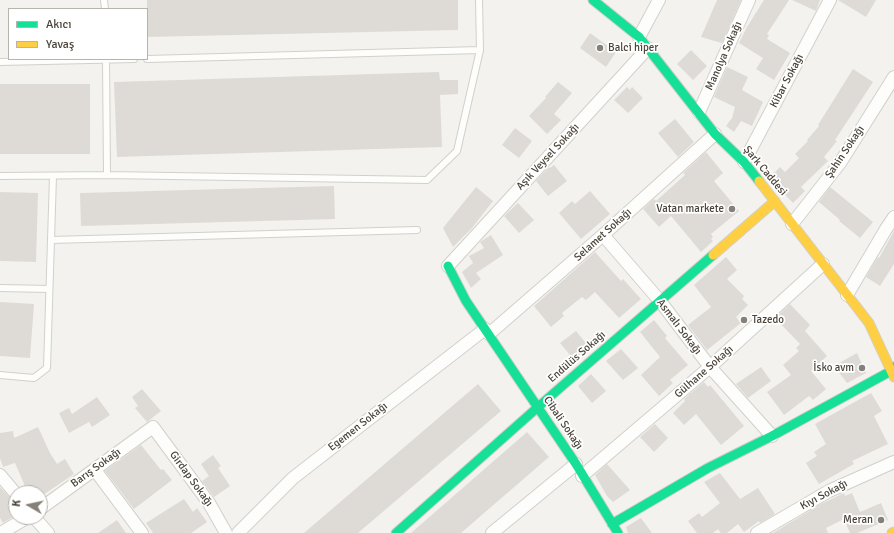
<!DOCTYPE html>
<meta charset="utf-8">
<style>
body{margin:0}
#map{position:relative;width:894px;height:533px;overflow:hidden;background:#f4f2ee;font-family:Signika,sans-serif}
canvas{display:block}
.legend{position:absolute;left:8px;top:8px;width:140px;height:52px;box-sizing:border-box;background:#fff;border:1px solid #b7b4b0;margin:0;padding:5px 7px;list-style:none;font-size:12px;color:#4b4439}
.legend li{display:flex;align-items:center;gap:8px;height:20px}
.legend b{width:20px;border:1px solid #b7b4b0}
.north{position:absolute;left:8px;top:485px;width:40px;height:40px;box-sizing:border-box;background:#fff;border:1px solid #b7b4b0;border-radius:50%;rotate:279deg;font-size:11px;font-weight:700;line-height:16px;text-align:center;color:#4b4439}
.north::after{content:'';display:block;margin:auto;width:14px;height:18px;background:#868178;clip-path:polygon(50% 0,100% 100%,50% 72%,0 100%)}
</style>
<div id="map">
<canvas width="894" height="533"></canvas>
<ul class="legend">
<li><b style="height:5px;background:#16e098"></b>Akıcı</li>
<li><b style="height:5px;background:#ffcf43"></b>Yavaş</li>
</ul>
<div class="north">K</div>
</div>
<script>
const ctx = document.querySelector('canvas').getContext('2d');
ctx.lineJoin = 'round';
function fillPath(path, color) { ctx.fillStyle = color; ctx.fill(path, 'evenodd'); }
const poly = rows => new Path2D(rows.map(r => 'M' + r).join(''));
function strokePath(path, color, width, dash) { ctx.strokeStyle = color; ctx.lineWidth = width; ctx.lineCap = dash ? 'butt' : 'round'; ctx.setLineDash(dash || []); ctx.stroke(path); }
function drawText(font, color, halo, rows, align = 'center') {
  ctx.font = font + ' Signika,sans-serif'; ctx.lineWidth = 3.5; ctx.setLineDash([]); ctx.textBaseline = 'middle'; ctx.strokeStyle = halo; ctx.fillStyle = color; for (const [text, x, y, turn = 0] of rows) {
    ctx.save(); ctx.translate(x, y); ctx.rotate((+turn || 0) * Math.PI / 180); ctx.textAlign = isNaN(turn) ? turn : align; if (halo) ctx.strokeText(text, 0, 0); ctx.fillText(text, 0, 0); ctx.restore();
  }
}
const building = poly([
 [147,0,458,0,458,30,147,37],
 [717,0,741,0,722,43,701,37],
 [764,0,789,0,767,34,769,35,767,39,790,53,774,80,756,69,763,58,739,43,747,27],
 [792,0,820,0,816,11],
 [838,0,876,0,866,17],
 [590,33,616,52,606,67,580,48],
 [691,50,707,66,693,80,677,64],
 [727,67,748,77,742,90,763,102,752,126,741,121,734,132,726,126,732,118,735,107,714,97],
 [853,69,873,82,835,140,837,141,824,157,828,161,801,187,805,191,793,203,769,178,780,167,785,172,799,158,795,154,808,141,807,140,819,126,818,125],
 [439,72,440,80,458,80,458,94,440,95,442,147,117,157,114,82],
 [558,82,572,93,554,114,561,120,547,134,529,116,546,98,545,97],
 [0,84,90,84,90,154,0,154],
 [627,87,630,90,632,87,643,98,628,113,614,100],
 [675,119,694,142,678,157,658,133],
 [515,128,532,141,519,158,502,145],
 [706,152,723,173,714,181,739,211,711,234,713,237,711,239,713,241,701,252,671,216,659,227,643,209,654,199,656,201,685,175,683,173],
 [554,165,567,181,548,196,536,181,549,167,550,168],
 [334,186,335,219,81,226,80,193],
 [476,187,493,201,472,228,453,247,443,228],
 [830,187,873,222,860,238,839,221,840,220,819,202],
 [590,191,610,214,581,239,559,213,572,201,575,204],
 [0,192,38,193,36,262,0,261],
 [518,203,534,220,519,233,504,216],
 [894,231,894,264,880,286,866,277,878,257,879,258],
 [491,235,503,255,476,273,481,279,471,288,462,272,473,263,469,256,484,248,480,242],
 [595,252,621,281,623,279,641,299,619,318,595,292,586,300,582,297,562,313,564,316,551,327,534,306],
 [726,257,737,270,727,279,744,296,742,299,748,305,736,317,741,323,707,350,688,325,711,307,694,285],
 [0,302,34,304,30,358,0,356],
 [790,304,810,325,805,331,827,356,811,371,826,389,813,400,809,396,784,415,767,392,791,375,783,365,799,351,796,348,800,344,775,318],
 [654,320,667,336,665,338,688,365,670,380,673,383,659,396,641,375,660,357,640,332],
 [576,331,590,348,575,361,560,343],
 [621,349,638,368,623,380,606,361],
 [857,353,866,373,847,383,834,366],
 [761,367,771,381,748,398,736,384],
 [591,374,606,391,592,403,578,386],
 [704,382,708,387,710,385,744,426,721,445,696,414,684,425,673,413,685,401,684,399],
 [478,384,501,411,358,533,304,533],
 [142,389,161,411,147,422,135,408,138,406,132,397],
 [871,393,882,411,874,416,888,444,852,461,854,464,819,484,806,463,817,456,814,452,826,444,815,424],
 [97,397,110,415,92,427,89,422,69,433,59,413,69,408,72,414],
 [655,424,668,438,654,452,640,437],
 [38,427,50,453,57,464,65,459,74,474,40,497,40,493,28,493,15,463,3,467,0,458,0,433,13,431,14,438],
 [527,432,549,457,461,533,411,533],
 [141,445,161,470,163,469,172,480,134,509,105,471],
 [213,455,221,466,218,468,230,486,214,497,202,481,209,476,201,464],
 [607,464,630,490,613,502,607,496,595,475],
 [720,473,740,499,758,488,775,514,760,523,759,521,744,532,738,524,727,533,721,533,718,529,713,533,697,533,688,521,699,513,702,517,720,503,704,482],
 [0,487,16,504,16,515,3,523,0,518],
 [844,493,845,496,852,493,860,512,881,503,888,520,857,533,850,533,844,519,826,528,828,533,773,533,821,504],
 [184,499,193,512,197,508,207,522,191,533,153,533,146,523],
 [641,518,652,533,628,533,626,527],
 [117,520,126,533,98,533]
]);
const lane = poly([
 [104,0,105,9],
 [106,59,107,175],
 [147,59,480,50],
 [0,62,134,59],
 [0,176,107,175,427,180,457,151,480,50,479,0],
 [51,240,417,230],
 [0,288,49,289],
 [0,375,34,378,47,368,53,176]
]);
const street = poly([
 [639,37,659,0],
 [699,112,749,0],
 [744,162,830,0],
 [792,224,840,163,894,77],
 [603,235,660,301,710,367,772,436],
 [448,266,648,48],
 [847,295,886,229,894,217],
 [489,334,603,235,715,134],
 [95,470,142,533],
 [0,475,16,494],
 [582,476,710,367,823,264],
 [40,509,153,427,209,503,226,533],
 [34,517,48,533],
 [1,533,28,517],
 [238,533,293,478,485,329],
 [492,533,576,464],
 [757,533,829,491,894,462]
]);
const fast = poly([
 [593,0,639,37,715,134,744,162,759,181],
 [448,266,466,301,576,464,618,533],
 [612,524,708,468,772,436,891,371,894,367],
 [396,533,538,407,713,255]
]);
const slow = poly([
 [759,181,869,323,894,377],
 [713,255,775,201],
 [892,533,894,532]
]);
const markers = [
 [600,48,4,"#868178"],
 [732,209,4,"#868178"],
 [744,320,4,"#868178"],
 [862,368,4,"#868178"],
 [881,520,4,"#868178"]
];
const poiNames = [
 ["Balci hiper",608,48,"left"],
 ["Vatan markete",724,209],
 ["Tazedo",752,320,"left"],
 ["İsko avm",854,368],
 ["Meran",873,520]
];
const streetNames = [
 ["Manolya Sokağı",724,56,-66],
 ["Kibar Sokağı",787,81,-62],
 ["Şahin Sokağı",845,152,-56],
 ["Aşık Veysel Sokağı",548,157,-47],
 ["Şark Caddesi",765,171,50],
 ["Selamet Sokağı",603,235,-42],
 ["Asmalı Sokağı",679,327,53],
 ["Endülüs Sokağı",577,357,-41],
 ["Gülhane Sokağı",704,372,-41],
 ["Cibali Sokağı",563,423,56],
 ["Egemen Sokağı",358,427,-38],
 ["Barış Sokağı",96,468,-36],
 ["Girdap Sokağı",191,479,54],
 ["Kıyı Sokağı",824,495,-28]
];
fillPath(building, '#dedbd6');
strokePath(lane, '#d2d0cb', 8);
strokePath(street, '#d2d0cb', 14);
strokePath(fast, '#d3cfc5', 11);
strokePath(slow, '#d3cfc5', 11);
strokePath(lane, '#fdfdfc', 6);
strokePath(street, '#fdfdfc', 12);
strokePath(fast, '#16e098', 9);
strokePath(slow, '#ffcf43', 9);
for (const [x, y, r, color] of markers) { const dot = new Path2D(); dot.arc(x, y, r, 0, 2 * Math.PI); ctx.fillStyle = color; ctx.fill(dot); strokePath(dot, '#fff', 1.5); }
drawText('11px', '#4b4439', '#fff', poiNames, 'right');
drawText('11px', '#4b4439', '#fff', streetNames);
</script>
